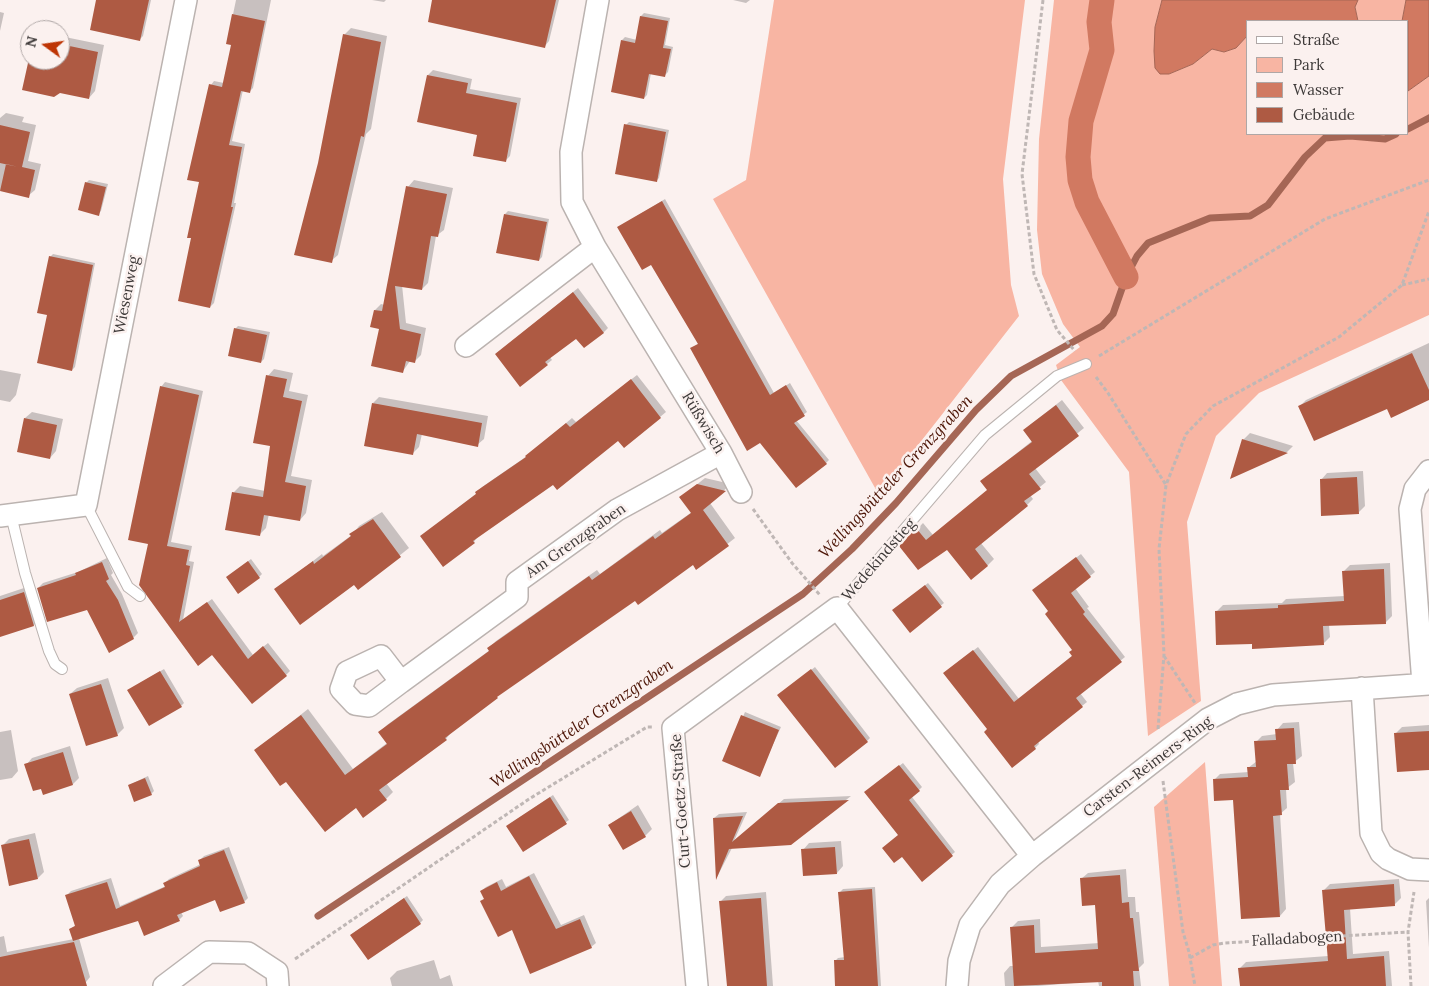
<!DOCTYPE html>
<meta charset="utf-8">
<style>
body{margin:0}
#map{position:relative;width:1429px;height:986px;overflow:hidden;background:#fbf1ef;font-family:Lora,serif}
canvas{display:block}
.legend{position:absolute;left:1246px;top:20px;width:162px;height:115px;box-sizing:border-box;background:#fbf1ef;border:1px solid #afa7a6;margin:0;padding:6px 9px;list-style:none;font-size:15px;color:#3d3938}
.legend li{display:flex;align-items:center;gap:10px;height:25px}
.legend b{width:25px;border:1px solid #afa7a6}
.north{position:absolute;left:20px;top:20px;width:50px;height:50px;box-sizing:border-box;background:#fbf1ef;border:1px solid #afa7a6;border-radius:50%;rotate:284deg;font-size:14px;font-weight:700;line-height:20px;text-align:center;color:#3d3938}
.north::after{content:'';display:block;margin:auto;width:18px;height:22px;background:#be3505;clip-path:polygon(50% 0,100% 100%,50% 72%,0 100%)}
</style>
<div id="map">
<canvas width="1429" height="986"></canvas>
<ul class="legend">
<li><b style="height:6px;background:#fff"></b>Straße</li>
<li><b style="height:14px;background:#f8b5a3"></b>Park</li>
<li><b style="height:14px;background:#d17961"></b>Wasser</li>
<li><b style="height:14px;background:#ae5a43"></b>Gebäude</li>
</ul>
<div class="north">N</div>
</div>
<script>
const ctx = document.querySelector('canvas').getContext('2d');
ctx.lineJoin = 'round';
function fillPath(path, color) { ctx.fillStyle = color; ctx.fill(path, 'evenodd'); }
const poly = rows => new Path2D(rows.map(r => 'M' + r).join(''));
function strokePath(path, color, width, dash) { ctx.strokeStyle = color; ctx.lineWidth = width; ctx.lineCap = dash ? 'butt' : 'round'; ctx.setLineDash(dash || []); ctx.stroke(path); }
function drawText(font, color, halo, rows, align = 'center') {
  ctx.font = font + ' Lora,serif'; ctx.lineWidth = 5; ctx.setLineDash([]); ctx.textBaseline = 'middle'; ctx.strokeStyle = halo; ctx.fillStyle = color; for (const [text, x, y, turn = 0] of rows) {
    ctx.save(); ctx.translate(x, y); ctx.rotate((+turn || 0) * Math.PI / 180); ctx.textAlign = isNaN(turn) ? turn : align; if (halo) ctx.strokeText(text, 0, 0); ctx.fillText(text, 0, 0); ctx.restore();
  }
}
const green = poly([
 [774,0,1025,0,1003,179,1011,285,1019,316,879,495,713,199,746,180],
 [1054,0,1162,0,1155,27,1155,68,1169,74,1193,64,1212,49,1224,52,1236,48,1248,35,1248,134,1408,134,1408,91,1429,76,1429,315,1259,393,1216,436,1187,522,1201,701,1148,736,1129,472,1061,380,1056,365,1080,347,1063,324,1042,274,1037,230,1039,139],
 [1358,0,1406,0,1402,21,1358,21,1355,6],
 [1205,762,1222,986,1169,986,1154,807]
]);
const water = poly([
 [1162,0,1358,0,1355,7,1358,21,1248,21,1248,35,1236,48,1224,52,1212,49,1193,64,1169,74,1160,74,1155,68,1154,51,1155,27,1162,0],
 [1406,0,1429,0,1429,76,1408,91,1408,21,1402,21,1406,0]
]);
const shadow = poly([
 [98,0,151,0,143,36,140,39],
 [236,0,271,0,253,88,249,92,243,90,232,141,245,144,234,203,236,203,214,303,210,307,193,238,211,85,214,81,224,83,233,44,227,43],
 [372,0,386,0,384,2],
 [433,0,559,0,549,41,545,46],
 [733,0,750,0,746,3],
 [0,12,4,13,0,31],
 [644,13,670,18,665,45,673,47,668,72,665,75,651,73,647,95,644,98,622,40,625,37,637,40,641,16],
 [351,28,387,36,371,129,366,134,338,255,331,261,319,163,344,35],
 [60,36,104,45,95,91,89,98,60,92,30,60,60,60],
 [433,70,472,79,470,89,521,98,510,156,505,161,478,134,418,121,428,75],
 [6,113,24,117,22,122,36,125,28,161,41,164,35,190,28,196,0,190,0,118],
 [629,122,669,130,659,178,656,181,626,125],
 [89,180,108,184,101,211,98,214,86,183],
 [414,180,453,188,444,230,436,236,428,283,422,289,402,285,406,323,426,328,421,355,415,361,410,361,403,371,380,328,375,310,381,304,385,305,408,187],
 [665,199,774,393,790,383,807,412,796,420,829,460,826,463,692,348,699,343,652,263,619,227],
 [508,211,549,219,542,257,539,260,505,214],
 [53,254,95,263,75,367,72,370,49,314,50,257],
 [578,288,608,328,603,333,577,337,550,357,552,360,547,364,496,354],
 [238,326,270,332,264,359,261,362,235,329],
 [1429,343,1429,398,1387,407,1300,406,1306,400],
 [274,369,293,373,289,391,308,395,291,476,312,480,306,513,300,520,269,514,266,528,260,534,234,492,240,486,265,491,272,445,268,376],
 [0,370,21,374,16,395,10,402,0,400],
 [637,375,666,412,660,417,618,439,478,536,474,542,422,536,477,493,482,487,527,456,572,418,576,422],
 [165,382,203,391,171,542,192,546,189,561,194,562,183,620,212,599,253,655,268,643,290,671,286,675,213,654,199,664,141,585,149,543,161,387],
 [379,397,488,416,484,439,477,445,422,434,419,447,413,453,373,403],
 [1062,400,1084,428,1035,468,1046,482,1030,495,1033,499,1027,505,980,542,994,559,988,565,971,578,947,548,901,546,923,523,933,535,988,490,982,481,1032,441,1030,425],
 [32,412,63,419,56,451,50,458,25,418],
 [1250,433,1293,446,1287,452,1232,477,1243,440],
 [1363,471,1365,506,1359,512,1321,480,1327,473],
 [705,478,731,484,710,503,735,538,697,568,693,563,635,599,504,690,452,731,446,739,386,783,393,792,386,799,356,806,286,780,256,750,308,709,353,769,387,743,380,732,387,725,490,650,489,648,496,641,597,570,600,574,660,530,662,533,692,512,680,498],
 [382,512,409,548,359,588,355,583,276,590,322,554,323,556,352,535,359,526],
 [1081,554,1095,572,1075,588,1089,607,1087,608,1125,657,1080,693,1087,702,1038,741,1039,744,1035,748,989,729,949,669,978,647,1019,699,1073,655,1074,650,1050,611,1039,586],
 [107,558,113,573,111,575,122,594,138,633,133,638,87,608,38,588,43,583,78,572],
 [251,559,262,574,259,577,231,574],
 [1390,563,1392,616,1386,622,1329,625,1330,637,1323,644,1253,643,1216,612,1223,605,1282,603,1286,599,1345,596,1344,571,1350,565],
 [928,583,944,603,910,631,897,608],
 [30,586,40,619,34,625,0,632,0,596],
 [815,667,870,738,867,741,782,693],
 [164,669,184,703,181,706,132,688],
 [108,678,124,728,117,735,70,694,77,688],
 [745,712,781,727,759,775,724,760],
 [1299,722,1302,756,1293,763,1295,782,1286,789,1287,808,1280,814,1286,909,1280,916,1234,799,1214,780,1220,774,1249,772,1248,768,1257,761,1256,742,1262,736,1277,734,1277,730,1283,723],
 [1429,725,1429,769,1395,734,1402,727],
 [11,730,18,771,12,778,0,780,0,732],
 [70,746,79,778,73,784,44,794,26,765,32,758],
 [903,763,922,787,912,797,955,852,922,880,900,835,869,789],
 [148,776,154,791,151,794,129,785],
 [553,795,569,820,524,851,511,823],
 [851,796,791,844,732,848,717,877,714,818,719,814,747,812,734,841,784,799],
 [638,805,652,829,645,836,609,825],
 [35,833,44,872,38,878,2,846,9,839],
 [841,841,843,866,837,873,803,850,809,843],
 [229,847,248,898,244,902,216,898,181,912,183,916,179,920,139,920,79,938,90,977,86,982,65,986,0,986,0,937,4,936,7,952,74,939,70,929,76,925,67,895,71,891,111,878,120,906,166,886,165,883,169,879,201,864,200,860,204,856],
 [1126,869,1128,897,1135,897,1136,912,1139,912,1144,963,1139,968,1141,986,1099,986,1098,981,1038,986,1005,986,1004,973,1010,966,1014,966,1012,927,1018,921,1040,919,1041,947,1099,943,1096,904,1081,879,1088,873],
 [534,873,561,925,584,915,596,943,591,947,481,902,485,898,481,891,486,887,502,879,506,887],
 [1399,879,1401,898,1395,904,1350,908,1353,954,1389,951,1392,986,1241,986,1240,968,1246,962,1328,956,1324,890,1330,884],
 [875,887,881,986,837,986,835,961,838,958,845,957,840,892,843,889],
 [766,892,773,986,728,986,720,902,726,896],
 [407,896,423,920,420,923,355,932],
 [1429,898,1429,948,1426,901],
 [434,960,440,979,450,975,453,986,392,986,390,978,397,971]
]);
const stream = poly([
 [1408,129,1429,118],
 [318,916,803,594,852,549,896,503,976,410,1011,376,1102,326,1113,314,1126,277,1137,256,1148,243,1210,218,1250,216,1268,205,1305,157,1325,138,1350,136,1385,139,1396,134]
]);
const canal = poly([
 [1102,0,1099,22,1102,50,1081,121,1078,157,1080,180,1087,202,1126,277]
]);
const building = poly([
 [96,0,149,0,140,41,90,30],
 [432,0,556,0,545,48,428,22],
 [232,14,265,21,250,93,241,91,229,145,242,147,231,207,233,207,210,308,178,301,191,238,187,238,199,182,187,180,209,84,222,87,231,45,226,44],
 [640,16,668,21,663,48,671,49,665,77,649,74,644,99,611,92,621,40,635,43],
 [343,34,381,42,364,137,361,136,332,263,294,255,318,163],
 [60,44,98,52,89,99,60,93,54,97,22,90,30,54,30,60,60,60],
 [427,75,468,83,466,93,517,103,506,162,473,156,477,135,417,122],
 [624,124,666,132,657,182,615,174],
 [0,125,30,132,22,167,35,170,29,198,0,191,6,164,18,167,0,163],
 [85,182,106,187,99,216,78,210],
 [406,186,447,194,438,237,431,236,422,290,395,286,400,329,421,334,415,363,406,361,403,373,371,366,379,329,370,327,374,310,382,311],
 [662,201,770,395,786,385,805,416,794,423,827,464,796,488,760,443,747,451,690,348,698,344,651,265,642,270,617,227],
 [504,214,547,222,539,261,496,253],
 [49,256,93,265,72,371,37,363,47,315,37,313],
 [573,292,604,333,584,348,576,339,545,362,548,365,520,387,495,354],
 [234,328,267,335,261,363,228,356],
 [1412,353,1429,390,1429,400,1391,418,1387,409,1314,441,1298,406],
 [266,375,287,379,283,397,302,401,285,482,306,486,300,521,264,515,260,536,225,530,232,492,263,497,270,446,253,443],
 [631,379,661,418,624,448,618,441,557,490,553,485,473,541,475,543,443,567,420,536,476,494,475,492,526,457,525,456,566,423,570,427],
 [160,386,199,395,167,546,189,550,186,565,190,566,179,622,207,602,248,659,263,646,287,676,252,704,212,655,198,666,139,585,148,544,128,540],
 [372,403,482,423,478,447,417,434,413,455,364,446],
 [1056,405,1079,436,1029,474,1041,489,1024,501,1028,506,975,549,988,566,971,580,947,550,918,570,899,546,916,528,926,540,987,490,980,481,1032,442,1023,430],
 [24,418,57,425,50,459,17,452],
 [1242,439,1288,453,1230,479],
 [1357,477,1359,514,1321,516,1320,479],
 [697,484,726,491,703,510,729,546,696,570,693,565,638,605,635,601,497,697,498,698,445,738,447,740,379,790,387,800,363,818,356,808,325,832,286,782,280,786,254,750,301,715,345,775,387,744,378,732,489,651,487,648,589,576,592,580,653,536,655,539,691,513,679,497],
 [373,519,401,557,358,590,354,585,300,625,274,589,313,561,314,564,351,536,349,534],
 [1076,557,1091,577,1071,593,1085,612,1083,614,1122,662,1076,698,1083,707,1034,746,1036,749,1012,768,984,732,987,729,943,673,973,650,1014,702,1072,656,1069,652,1072,650,1045,614,1048,611,1032,590],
 [248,561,260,578,238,594,226,577],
 [102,562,109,579,106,581,118,600,134,639,109,653,87,610,47,622,37,588,76,575,75,573],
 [1384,569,1386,624,1323,626,1324,645,1252,649,1252,644,1216,645,1215,611,1278,608,1278,605,1344,601,1342,571],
 [925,585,942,607,910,633,892,610],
 [24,592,34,626,0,637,0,600],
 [811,669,868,742,835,768,777,695],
 [160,671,182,707,149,726,127,690],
 [101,684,118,736,86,746,69,694],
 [741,715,779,730,760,777,722,761],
 [1294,728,1296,764,1287,764,1289,790,1280,790,1282,815,1273,816,1280,917,1241,919,1233,800,1214,801,1213,779,1248,777,1247,767,1256,767,1254,741,1276,740,1275,729],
 [1429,731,1429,770,1397,772,1394,733],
 [63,752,73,785,43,795,41,789,33,791,24,764],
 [899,765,920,791,909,800,953,856,922,882,902,857,894,863,882,848,898,835,864,792],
 [145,778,152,795,134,802,128,785],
 [550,797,567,824,523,852,506,826],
 [849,800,791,845,729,849,716,880,713,818,743,816,732,842,778,803],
 [631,811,646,837,623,850,608,825],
 [29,839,38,879,9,886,1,845],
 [835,847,837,874,803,876,801,849],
 [224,850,245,903,220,912,215,900,177,915,180,921,144,936,138,921,73,941,69,929,75,926,65,895,107,882,116,909,165,887,163,883,200,866,198,860],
 [1120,875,1122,903,1129,902,1130,918,1133,918,1139,971,1133,971,1134,986,1102,986,1102,982,1014,986,1010,927,1034,925,1035,953,1098,949,1095,905,1082,906,1080,878],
 [529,876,556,929,580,919,592,948,530,974,512,930,498,937,480,901,484,899,480,891,497,882,501,891],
 [1394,884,1395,906,1344,910,1347,959,1384,956,1386,986,1240,986,1238,968,1328,961,1322,890],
 [872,889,878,986,835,986,834,960,844,960,838,892],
 [404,898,421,924,368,960,350,935],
 [761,898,767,986,727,986,719,901],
 [74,942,87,986,0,986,0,957]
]);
const path = poly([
 [1043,0,1022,174,1034,274,1057,330,1075,351],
 [1402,285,1429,279],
 [1099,356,1325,219,1429,180],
 [1096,377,1108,393,1166,485],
 [753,509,792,563,820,595],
 [1164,656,1195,703],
 [1158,729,1164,655,1159,549,1166,485,1186,434,1213,406,1339,337,1402,285,1429,211],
 [1163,781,1183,932,1189,952,1195,986],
 [1190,958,1213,945,1224,943,1408,932],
 [295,959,529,799,647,727,652,727],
 [1411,986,1408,932,1414,892]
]);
const lane = poly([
 [86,505,128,587,140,596],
 [11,515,25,573,49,651,55,664,62,669],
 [837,608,985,435,1057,376,1086,364]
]);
const street = poly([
 [598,0,571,152,572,202,595,247,721,453,741,492],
 [466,346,595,247],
 [0,516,86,505,186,0],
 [401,682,369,706,355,704,341,689,347,672,381,656,401,682,517,597,517,582,617,510,721,453],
 [1423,684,1410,509,1415,489,1429,471],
 [1362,688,1371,833,1381,853,1388,859,1410,869,1429,870],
 [164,986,209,952,248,953,277,972,278,986],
 [697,986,673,728,837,608,1032,856],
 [957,986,959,961,970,925,1000,884,1032,856,1208,719,1237,704,1273,695,1429,684]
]);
const streetNames = [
 ["Wiesenweg",127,295,-79],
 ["Rüßwisch",703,423,59],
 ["Am Grenzgraben",576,541,-35],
 ["Wedekindstieg",879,560,-49],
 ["Carsten-Reimers-Ring",1148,767,-37],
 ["Curt-Goetz-Straße",681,801,-94],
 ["Falladabogen",1297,939,-3]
];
const waterNames = [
 ["Wellingsbütteler Grenzgraben",896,477,-47],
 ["Wellingsbütteler Grenzgraben",582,724,-34]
];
fillPath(green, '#f8b5a3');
fillPath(water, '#d17961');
strokePath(water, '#a56655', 1);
fillPath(shadow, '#0003');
strokePath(stream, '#a56655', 7);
strokePath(canal, '#d17961', 25);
fillPath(building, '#ae5a43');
strokePath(lane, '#bbb3b0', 12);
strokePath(street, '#bbb3b0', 24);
strokePath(path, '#bfb7b5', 3, [4, 2.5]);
strokePath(lane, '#fff', 10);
strokePath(street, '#fff', 21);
drawText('15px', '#3d3938', '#fbf1ef', streetNames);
drawText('italic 16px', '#4c1405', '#fbf1ef', waterNames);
</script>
